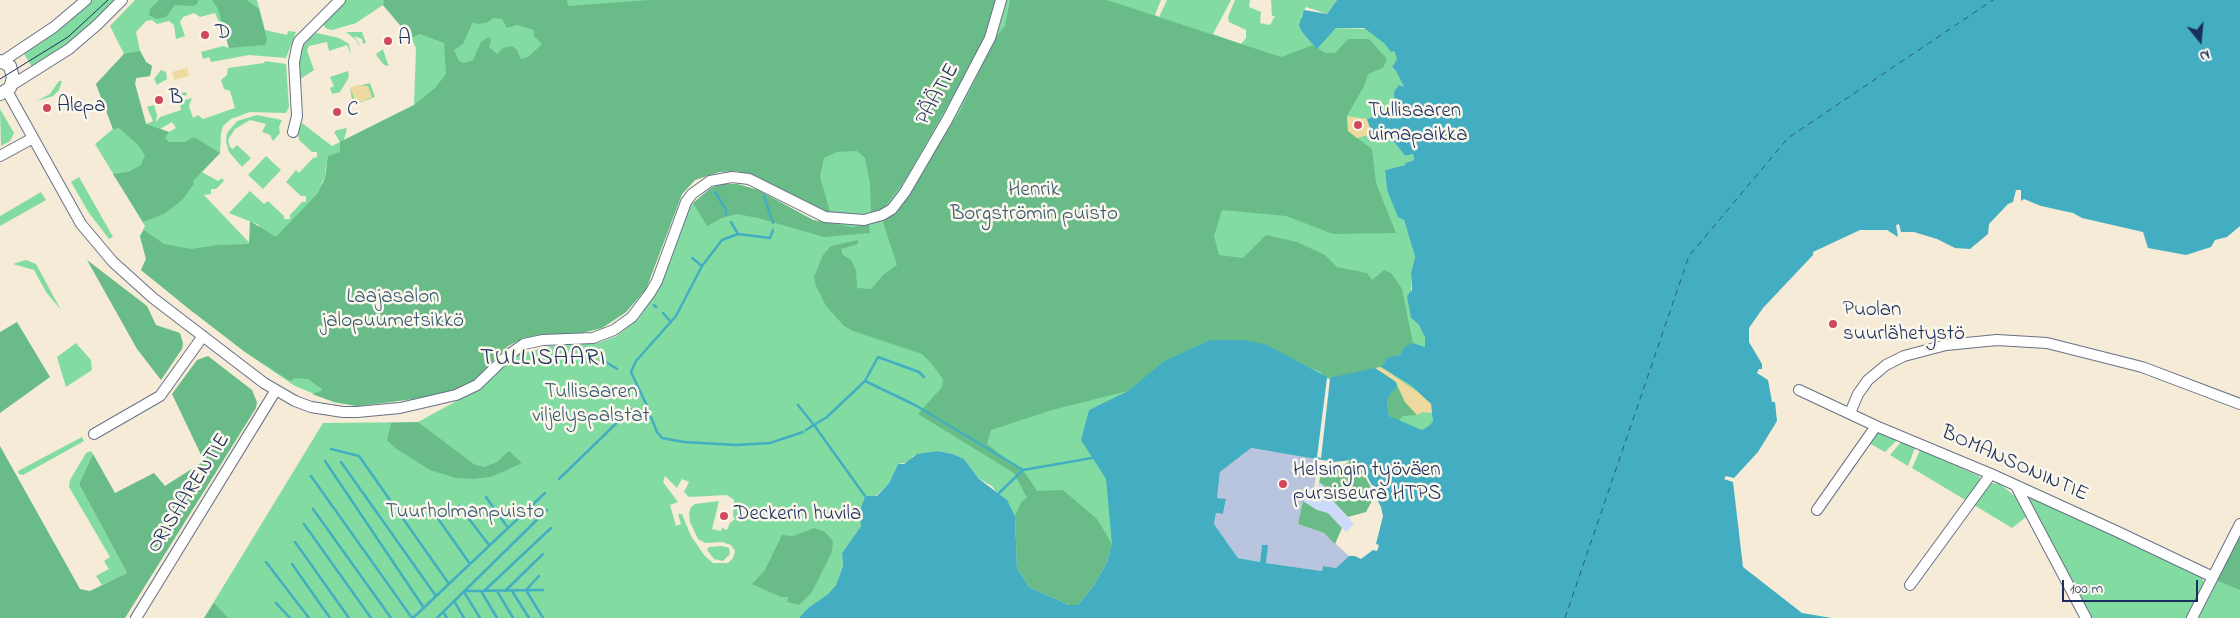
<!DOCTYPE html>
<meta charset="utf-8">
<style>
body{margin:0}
#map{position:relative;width:2240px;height:618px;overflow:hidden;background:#f5ebd6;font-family:"Indie Flower",sans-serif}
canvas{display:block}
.north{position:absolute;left:2175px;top:15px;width:50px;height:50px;-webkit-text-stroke:4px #fbf7ec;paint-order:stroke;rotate:163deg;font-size:14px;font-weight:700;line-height:20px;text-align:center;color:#1b2f5e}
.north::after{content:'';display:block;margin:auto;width:18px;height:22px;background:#1b2f5e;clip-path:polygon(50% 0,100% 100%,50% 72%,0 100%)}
.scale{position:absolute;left:2062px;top:580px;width:136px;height:22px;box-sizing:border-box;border:2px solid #1b2f5e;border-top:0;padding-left:6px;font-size:15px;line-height:18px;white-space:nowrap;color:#1b2f5e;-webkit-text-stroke:4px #fbf7ec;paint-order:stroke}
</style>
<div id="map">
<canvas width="2240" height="618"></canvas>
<div class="north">N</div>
<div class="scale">100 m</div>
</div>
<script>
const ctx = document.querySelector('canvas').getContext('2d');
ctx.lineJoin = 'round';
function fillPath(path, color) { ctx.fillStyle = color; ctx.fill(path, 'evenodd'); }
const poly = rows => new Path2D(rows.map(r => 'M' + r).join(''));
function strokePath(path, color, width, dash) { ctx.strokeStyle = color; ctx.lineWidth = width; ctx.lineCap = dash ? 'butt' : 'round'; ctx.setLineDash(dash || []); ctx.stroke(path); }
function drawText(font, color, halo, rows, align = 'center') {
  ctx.font = font + ' "Indie Flower",sans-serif'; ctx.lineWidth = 5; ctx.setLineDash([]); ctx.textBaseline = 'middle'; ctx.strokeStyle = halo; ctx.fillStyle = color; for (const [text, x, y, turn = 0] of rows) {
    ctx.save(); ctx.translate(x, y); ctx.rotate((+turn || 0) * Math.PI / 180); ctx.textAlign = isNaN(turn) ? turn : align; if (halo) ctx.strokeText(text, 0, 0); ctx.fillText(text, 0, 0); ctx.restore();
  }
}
const built = poly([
 [1319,482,1328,489,1334,502,1354,524,1346,532,1328,513,1317,510,1303,501,1304,498,1314,497]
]);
const industrial = poly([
 [1250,448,1319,459,1312,499,1304,498,1298,524,1324,533,1349,556,1336,568,1323,566,1322,571,1266,563,1267,545,1262,545,1260,562,1238,558,1214,524,1216,513,1223,514,1226,500,1217,498,1220,472]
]);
const green = poly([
 [90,0,118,0,66,48,32,67,23,52],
 [135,0,257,0,265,30,287,35,288,31,296,32,286,58,249,55,211,62,209,57,203,59,201,52,223,46,229,48,224,32,216,28,219,22,215,13,200,17,194,13,183,17,180,22,185,36,176,39,174,25,169,21,157,24,152,20,146,21,136,32,140,51,146,62,152,66,150,76,136,78,135,84,146,124,153,121,147,107,154,105,157,115,156,122,160,117,181,110,178,94,186,92,187,95,183,96,184,100,192,98,189,106,193,118,198,115,203,119,235,108,230,91,224,89,221,80,227,75,228,68,264,63,265,61,286,64,289,107,286,113,250,112,231,119,223,126,221,133,220,153,202,172,218,181,222,178,224,181,216,189,211,189,211,194,204,195,260,254,259,225,229,213,250,191,264,204,268,201,284,216,284,219,290,219,290,215,302,202,306,202,306,196,301,196,286,182,296,170,299,173,313,158,317,157,317,152,312,152,299,140,298,132,302,123,332,146,340,142,334,132,337,130,347,128,344,140,414,105,416,48,411,38,383,5,356,23,332,30,327,29,322,24,345,0,1161,0,1155,15,1159,17,1167,0,1231,0,1213,34,1241,44,1246,38,1246,30,1229,22,1228,17,1235,0,1250,0,1249,7,1261,12,1260,23,1270,25,1275,16,1272,16,1271,0,1337,0,1327,14,1306,7,1301,16,1302,32,1317,48,1336,28,1369,29,1394,51,1397,59,1392,68,1396,70,1404,87,1393,110,1367,119,1372,134,1395,143,1405,156,1413,154,1414,160,1405,165,1385,170,1387,190,1404,220,1415,257,1411,273,1411,318,1419,325,1425,338,1425,347,1407,354,1433,413,1433,421,1429,427,1422,430,1395,420,1346,379,1122,531,1078,605,992,486,979,479,964,459,953,454,938,451,913,456,909,462,898,464,889,483,876,496,864,496,861,526,842,553,843,566,836,585,828,594,808,608,799,618,204,618,323,423,418,422,484,386,515,356,550,346,598,343,617,336,639,318,659,288,690,206,711,188,722,184,737,184,758,190,813,220,829,224,830,215,814,209,750,174,736,171,719,172,695,180,682,194,646,289,626,312,602,328,577,334,543,335,523,338,508,346,468,386,392,402,357,406,334,402,295,386,245,352,141,270,146,259,140,236,145,226,95,144,113,129,96,84,124,54,110,26],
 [172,122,176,128,169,132,160,129],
 [326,165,339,170,320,185,325,178],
 [665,476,677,488,682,479,689,482,684,492,689,497,727,495,734,500,733,516,735,519,730,523,727,530,722,528,721,531,712,529,719,501,695,504,691,507,689,513,690,522,698,539,705,543,722,542,731,545,735,551,733,558,728,563,713,563,704,555,691,536,682,514,678,514,681,524,676,526,670,505,678,502,663,482],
 [312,32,339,38,349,44,351,54,347,45,329,51,327,42,309,46,307,50,314,70,299,80,300,52],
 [346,32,362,32,366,43,363,44,362,39,354,36,360,45,359,45,356,40],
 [383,49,386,59,389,66,384,65,377,56,376,54],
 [161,70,166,72,167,79,157,85,154,79],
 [348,71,349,77,340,92,332,94,330,88,334,86,330,77],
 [59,81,62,81,59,90,53,96,37,101,50,94],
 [370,83,375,97,353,105,350,88],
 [0,109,14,133,10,141,1,146],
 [257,115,282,120,279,127,280,133,273,141,270,135,262,132,266,124,250,120,235,129,228,140,230,147,233,149,237,145,251,158,242,167,229,152,226,142,227,133,237,121],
 [266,156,281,170,263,189,248,175],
 [79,177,113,237,109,239,89,213,71,182],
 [41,192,46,200,0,226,0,216],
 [26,260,36,264,61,310,46,292,34,270,13,264],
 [76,343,91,360,92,370,66,387,57,357],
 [1878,432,1897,440,1885,452,1867,442],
 [82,437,84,441,23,475,19,474,18,471],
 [1901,442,1915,448,1908,466,1890,455],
 [1920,450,1979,476,1981,479,1967,501,1912,468],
 [91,451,93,454,79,484,127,573,102,585,96,576,109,569,104,561,110,557,69,487,70,480,86,453],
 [1990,483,2000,484,2016,497,2026,517,2012,528,1974,505],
 [2031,497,2200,574,2204,583,2187,618,2092,618,2029,504,2028,499],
 [2240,535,2240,618,2197,618,2216,580],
 [722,546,729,548,730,554,723,561,714,559,707,550,709,547]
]);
const forest = poly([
 [159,0,198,0,197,4,193,6,175,5,166,17,156,19,149,15,150,9],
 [212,0,247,0,259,9,267,40,265,45,229,48,218,9],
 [384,0,567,0,568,6,650,0,996,0,984,41,970,66,905,180,884,208,871,213,870,183,865,158,857,151,837,152,824,158,820,177,831,215,814,209,750,174,736,171,719,172,695,180,682,194,646,289,626,312,602,328,577,334,543,335,523,338,508,346,468,386,431,397,357,406,334,402,312,394,321,391,322,389,308,379,295,378,290,381,245,352,189,309,141,270,146,259,140,236,144,230,164,244,191,249,218,245,249,244,250,221,276,237,318,193,325,178,328,156,340,152,340,142,414,105,435,88,446,74,444,43,420,34,411,38,383,5],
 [494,18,502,19,507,28,517,25,534,30,534,36,542,44,528,57,521,59,517,50,512,46,503,48,497,54,489,47,491,40,489,37,481,42,473,60,464,63,459,61,454,50,463,44,473,22,477,24,486,23],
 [1010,0,1107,0,1281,57,1313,45,1325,53,1335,53,1348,39,1369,39,1387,59,1383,68,1368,74,1364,86,1347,116,1348,131,1372,149,1376,183,1396,233,1333,234,1286,216,1222,210,1214,236,1219,255,1243,258,1266,235,1297,242,1325,255,1337,267,1367,273,1372,280,1384,270,1391,273,1402,289,1413,343,1404,347,1400,355,1388,357,1381,367,1334,378,1323,376,1321,372,1298,363,1210,340,1164,361,1128,391,1052,410,991,430,987,444,1026,474,1037,491,1063,490,1097,519,1112,544,1107,562,1094,585,1078,605,1069,605,1029,587,1017,568,1015,516,1022,501,1027,498,1014,473,918,414,942,387,943,379,930,362,922,354,853,331,844,326,826,306,816,286,814,277,823,255,831,246,858,240,858,244,841,249,843,255,851,260,856,270,857,288,871,289,884,274,897,265,883,222,895,210,959,113,996,37,1005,26],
 [140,51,146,62,152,66,150,76,136,78,135,84,146,124,169,132,165,138,169,142,185,142,194,137,220,153,193,181,194,184,182,200,164,214,143,222,113,174,128,172,141,165,145,155,138,145,119,128,113,129,96,84,124,54],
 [722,184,737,184,758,190,813,220,852,227,869,225,870,233,824,237,758,218,737,214,722,218,707,226,693,203,711,188],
 [87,260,147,306,156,325,180,333,183,343,182,349,161,380,137,349],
 [17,322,50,377,0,413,0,332],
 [208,356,252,390,257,402,256,408,125,618,0,618,0,446,80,589,90,591,127,573,79,484,93,454,115,493,154,473,165,486,204,461,172,394,197,360],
 [1397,386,1405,402,1417,415,1403,416,1398,421,1389,416,1387,407,1388,397],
 [418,422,475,465,484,467,497,462,509,451,522,463,491,477,472,479,456,478,430,470,395,448,387,440,391,423],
 [1351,460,1361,469,1375,495,1366,512,1348,517,1334,502,1328,489,1319,482,1321,475,1344,465],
 [1303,501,1317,510,1328,513,1342,528,1335,544,1324,533,1298,524],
 [814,528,825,532,833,541,832,552,812,592,799,605,787,602,788,597,781,597,752,584,765,570,782,535,793,536],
 [2240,535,2240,590,2216,580],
 [214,603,228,618,204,618]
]);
const sand = poly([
 [187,68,189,76,174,80,172,72],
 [356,85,368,86,372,97,363,101,356,102,350,88],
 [1347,116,1367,119,1372,134,1357,138,1348,131],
 [1381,367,1422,395,1431,404,1433,413,1423,412,1417,415,1405,402,1396,382,1375,368]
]);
const water = poly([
 [1337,0,2240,0,2240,226,2227,237,2215,240,2211,247,2186,255,2148,248,2143,232,2082,218,2073,213,2041,206,2024,199,2021,201,2021,190,2016,190,2013,202,2008,204,1989,224,1988,234,1970,249,1955,248,1937,239,1914,232,1901,232,1899,224,1896,225,1898,237,1887,230,1860,230,1813,252,1813,255,1763,308,1749,328,1749,342,1762,364,1762,369,1759,369,1757,373,1768,380,1772,402,1775,402,1777,421,1758,452,1734,478,1726,476,1724,479,1733,482,1743,567,1802,613,1832,618,799,618,808,608,828,594,836,585,843,566,842,553,861,526,860,511,865,496,877,496,889,483,898,464,904,464,917,454,938,451,953,454,964,459,979,479,1007,500,1015,516,1017,568,1029,587,1069,605,1078,605,1094,585,1107,562,1112,544,1106,479,1081,440,1089,410,1128,391,1164,361,1210,340,1243,340,1265,344,1329,378,1375,368,1396,382,1397,386,1388,397,1387,407,1389,416,1422,430,1429,426,1433,421,1431,404,1412,386,1381,367,1388,357,1400,355,1404,347,1413,343,1425,347,1425,338,1419,325,1411,318,1407,296,1412,290,1411,273,1415,257,1404,220,1398,217,1387,190,1385,170,1405,165,1406,163,1414,160,1413,154,1405,156,1395,143,1372,134,1367,119,1393,110,1395,108,1394,92,1399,85,1404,87,1396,71,1392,67,1397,59,1394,51,1391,52,1384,43,1364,28,1336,28,1317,49,1302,32,1299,25,1304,10,1327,14],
 [1251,448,1334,462,1352,460,1363,467,1371,484,1375,487,1377,491,1375,495,1381,507,1383,516,1376,544,1379,545,1377,551,1373,550,1361,559,1355,556,1349,556,1336,568,1323,566,1322,571,1266,563,1268,545,1262,545,1260,562,1238,558,1214,524,1216,513,1223,514,1226,499,1217,498,1220,472]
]);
const pier = poly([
 [1327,378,1330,379,1321,458,1317,457]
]);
const stream = poly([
 [715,192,726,210,726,215],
 [764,196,773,223],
 [731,222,738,234],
 [692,258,702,266],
 [654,305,656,307],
 [663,313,671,322],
 [590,348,594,352],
 [601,359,617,369],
 [865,381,915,405,1023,470,1092,458],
 [798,405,814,425,827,417,865,381,878,357,919,372,924,377],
 [649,410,631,372,636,361,676,316,702,266,722,240,738,234,770,238,773,230],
 [651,417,657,432,662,438,684,442,736,445,770,443,803,432],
 [806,430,814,425,865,496],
 [331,449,359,456,449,584],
 [325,461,424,608],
 [341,462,436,596],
 [311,476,412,618],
 [559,479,631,409],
 [999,493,1023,470],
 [486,497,508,528],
 [459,506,489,545],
 [313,509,391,618],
 [434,513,470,564],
 [304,524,371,618],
 [295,542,349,618],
 [266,562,309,618],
 [292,564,330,618],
 [539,576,526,590,543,618],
 [465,591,543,590],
 [481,591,497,618],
 [484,591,551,528],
 [497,591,513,618],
 [505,591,543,554],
 [512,591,529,618],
 [464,592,480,618],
 [454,601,464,618],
 [276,603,290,618],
 [443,612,447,618],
 [413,618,545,493],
 [437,618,547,510]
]);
const ferry = poly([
 [1565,618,1689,256,1788,138,1993,0]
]);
const minor = poly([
 [3,61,54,27,86,0],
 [12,85,69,49,97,25,122,0],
 [7,91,81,224,113,262,153,298,264,383,295,401,311,407,343,412,357,412,400,408,456,395,477,385,507,356,524,344,543,340,593,338,614,330,632,317,650,293,657,281,686,202,692,194,710,181,732,177,749,179,825,217,864,220,882,215,892,209,905,192,947,120,990,38,1001,0],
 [293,132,297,116,294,62,297,47,299,41,340,0],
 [0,156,33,138],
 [1799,390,1876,426,1991,474,2116,531,2213,577],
 [1850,413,1858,394,1868,380,1886,365,1904,356,1946,345,1997,340,2047,343,2142,367,2240,404],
 [94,434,160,396,203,336],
 [2016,486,2086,618],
 [1817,510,1876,426],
 [1910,585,1991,474],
 [136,618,276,390],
 [2192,618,2240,524]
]);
const major = poly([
 [0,61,10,66,13,78,10,88,0,94]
]);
const tram = poly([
 [0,79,68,37,108,0]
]);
const markers = [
 [205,35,5,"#d1495b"],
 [388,41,5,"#d1495b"],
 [159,100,5,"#d1495b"],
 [47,108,5,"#d1495b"],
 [337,112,5,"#d1495b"],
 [1358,125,5,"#d1495b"],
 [1833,324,5,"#d1495b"],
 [1283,484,5,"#d1495b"],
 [724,516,5,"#d1495b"]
];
const poiNames = [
 ["D",215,35],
 ["A",398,41],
 ["B",169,100],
 ["Alepa",57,108],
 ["C",347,112],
 ["Tullisaaren",1368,113],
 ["uimapaikka",1368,137],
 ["Puolan",1843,312],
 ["suurlähetystö",1843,336],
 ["Helsingin työväen",1293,472],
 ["pursiseura HTPS",1293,496],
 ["Deckerin huvila",734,516]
];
const streetNames = [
 ["PÄÄTIE",939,95,-61],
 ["BOMANSONINTIE",2014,465,24],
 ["ORISAARENTIE",190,494,-58]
];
const parkNames = [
 ["Henrik",1034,192],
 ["Borgströmin puisto",1034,216],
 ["Laajasalon",393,299],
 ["jalopuumetsikkö",393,323],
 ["Tullisaaren",591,394],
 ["viljelyspalstat",591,418],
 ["Tuurholmanpuisto",465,514]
];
const quarterNames = [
 ["TULLISAARI",543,360]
];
fillPath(built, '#cedafa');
fillPath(industrial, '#b9c4de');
fillPath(green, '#82dca2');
fillPath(forest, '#69bc88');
fillPath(sand, '#eeda9e');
fillPath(water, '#43aec1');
fillPath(pier, '#f5ebd6');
strokePath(stream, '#43aec1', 2.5);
strokePath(ferry, '#295b81', 1, [6, 5]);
strokePath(minor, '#677188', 12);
strokePath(major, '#677188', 14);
strokePath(minor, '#fff', 10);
strokePath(major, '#fff', 12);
strokePath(tram, '#1b2f5e', 1);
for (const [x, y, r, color] of markers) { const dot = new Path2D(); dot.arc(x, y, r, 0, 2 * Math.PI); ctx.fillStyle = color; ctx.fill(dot); strokePath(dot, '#fbf7ec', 2); }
drawText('21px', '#1b2f5e', '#fbf7ec', poiNames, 'left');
drawText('21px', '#1b2f5e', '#fbf7ec', streetNames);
drawText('21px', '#355a6f', '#fbf7ec', parkNames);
ctx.letterSpacing = '1px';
drawText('24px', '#1b2f5e', '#fbf7ec', quarterNames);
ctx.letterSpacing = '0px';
</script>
